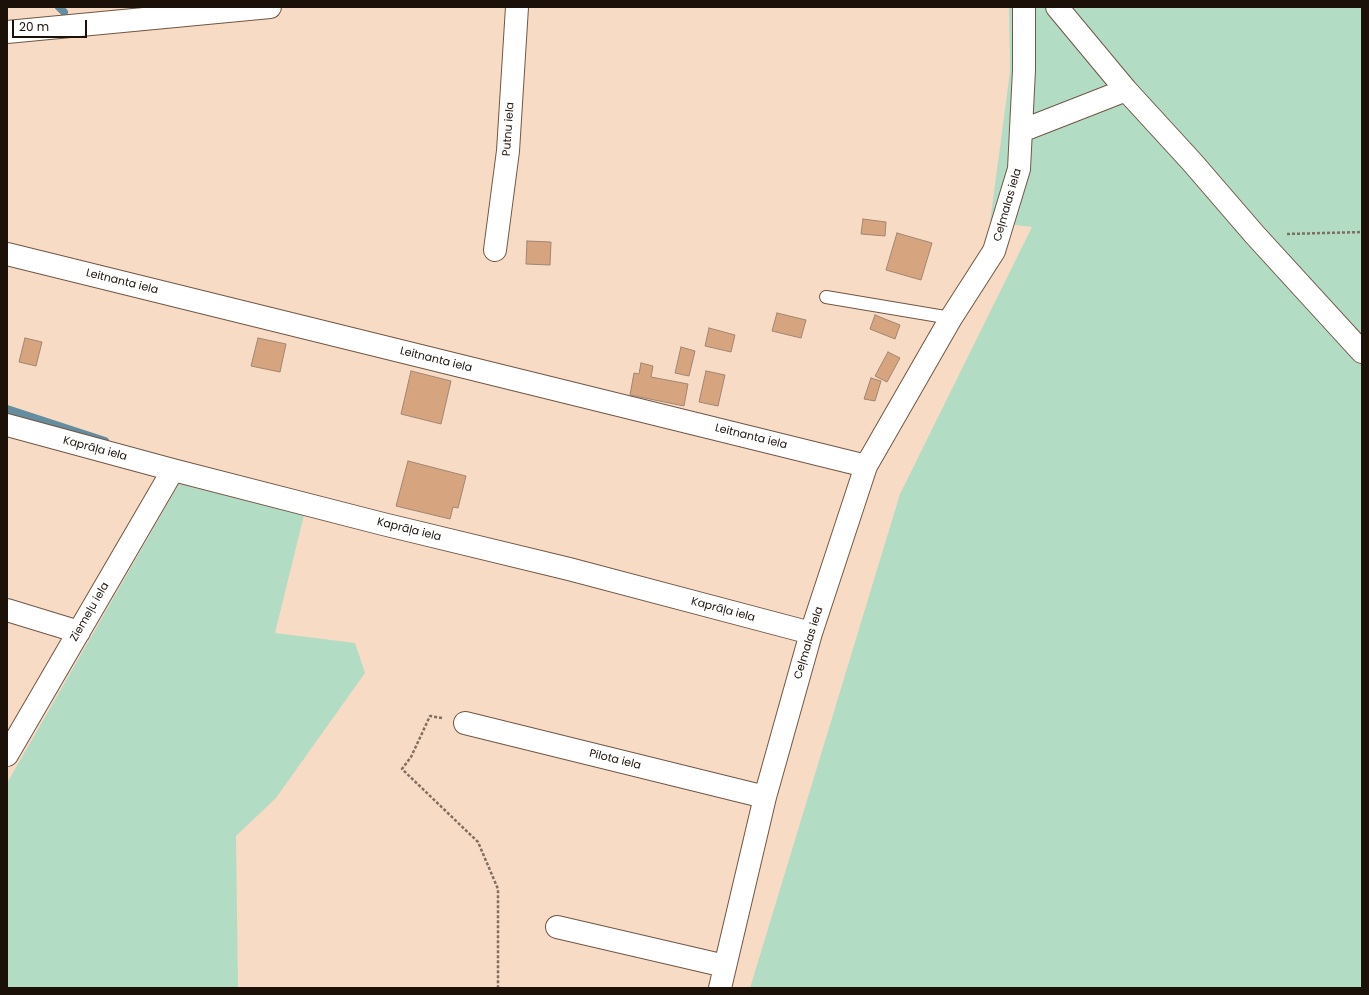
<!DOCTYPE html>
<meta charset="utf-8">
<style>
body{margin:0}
#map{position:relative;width:1369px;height:995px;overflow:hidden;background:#f8dbc5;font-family:Poppins,sans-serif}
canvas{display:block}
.frame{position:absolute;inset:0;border:8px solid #1b1109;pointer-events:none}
.scale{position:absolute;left:12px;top:20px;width:75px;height:18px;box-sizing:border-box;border:2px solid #1b1109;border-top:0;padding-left:5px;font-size:12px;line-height:14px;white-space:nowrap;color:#1b1109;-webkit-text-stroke:3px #fff;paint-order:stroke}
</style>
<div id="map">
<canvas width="1369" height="995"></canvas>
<div class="frame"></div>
<div class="scale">20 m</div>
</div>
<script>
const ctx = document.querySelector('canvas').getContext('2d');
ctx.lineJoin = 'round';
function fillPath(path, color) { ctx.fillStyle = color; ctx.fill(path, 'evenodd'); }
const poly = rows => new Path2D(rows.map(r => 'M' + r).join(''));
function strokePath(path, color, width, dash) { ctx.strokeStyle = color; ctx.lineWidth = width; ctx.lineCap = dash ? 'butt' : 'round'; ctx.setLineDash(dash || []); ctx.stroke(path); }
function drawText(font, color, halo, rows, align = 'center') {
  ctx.font = font + ' Poppins,sans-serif'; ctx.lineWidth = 3.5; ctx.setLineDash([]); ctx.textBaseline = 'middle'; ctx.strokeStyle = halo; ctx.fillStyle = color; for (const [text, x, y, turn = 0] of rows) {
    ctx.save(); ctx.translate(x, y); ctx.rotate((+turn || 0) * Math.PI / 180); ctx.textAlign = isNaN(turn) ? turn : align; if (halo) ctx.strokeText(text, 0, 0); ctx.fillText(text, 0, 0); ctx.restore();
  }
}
const green = poly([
 [1009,7,1362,7,1362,988,750,988,900,494,1032,227,990,222,1010,72],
 [179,484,304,515,275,633,355,643,365,673,276,798,236,836,238,988,7,988,7,783]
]);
const stream = poly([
 [59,7,64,12],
 [7,409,105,441]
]);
const building = poly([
 [863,219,886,222,885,236,861,234,863,219],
 [897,233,932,243,921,280,886,270,897,233],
 [527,241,551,242,550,265,526,264,527,241],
 [777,313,806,320,801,338,772,331,777,313],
 [875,315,900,325,895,339,870,329,875,315],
 [709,328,735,335,731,352,705,346,709,328],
 [25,338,42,342,36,366,19,362,25,338],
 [258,338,286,344,280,372,251,366,258,338],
 [681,347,695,351,689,376,675,373,681,347],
 [888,352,900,358,887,382,875,376,888,352],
 [641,363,653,366,651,377,688,384,684,406,630,395,634,373,639,374,641,363],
 [411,371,451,381,441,424,401,414,411,371],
 [706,371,725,375,718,406,699,402,706,371],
 [871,378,881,381,875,401,864,399,871,378],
 [408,461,466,476,458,508,453,507,450,519,396,506,408,461]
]);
const path = poly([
 [1287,234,1362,232],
 [442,718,430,716,411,757,402,769,478,842,498,889,498,988]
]);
const service = poly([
 [826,297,951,318]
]);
const minor = poly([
 [1057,7,1126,90,1192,162,1255,235,1362,352],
 [7,32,270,7],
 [1021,131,1126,90],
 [495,250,508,151,517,7],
 [7,254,866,466],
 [7,425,173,470,383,524,569,569,811,633],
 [7,610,79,632],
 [465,723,765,797],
 [7,755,173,470],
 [557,927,725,966],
 [720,988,765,797,811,633,866,466,951,318,994,251,1019,169,1024,70,1024,7]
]);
const streetNames = [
 ["Putnu iela",509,129,-86],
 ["Ceļmalas iela",1008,205,-74],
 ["Leitnanta iela",122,282,14],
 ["Leitnanta iela",436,360,14],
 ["Leitnanta iela",751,437,14],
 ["Kaprāļa iela",95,449,15],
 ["Kaprāļa iela",409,530,14],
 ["Kaprāļa iela",723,610,15],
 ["Ziemeļu iela",90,612,-60],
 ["Ceļmalas iela",809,643,-73],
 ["Pilota iela",615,760,14]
];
fillPath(green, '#b3dcc5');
strokePath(stream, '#648ea0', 8);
fillPath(building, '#d6a580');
strokePath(building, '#a08572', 1);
strokePath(service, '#6f5744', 14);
strokePath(minor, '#6f5744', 24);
strokePath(path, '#806e5f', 2.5, [3, 2]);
strokePath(service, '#fff', 12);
strokePath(minor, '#fff', 22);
drawText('11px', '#1b1109', '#fff', streetNames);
</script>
